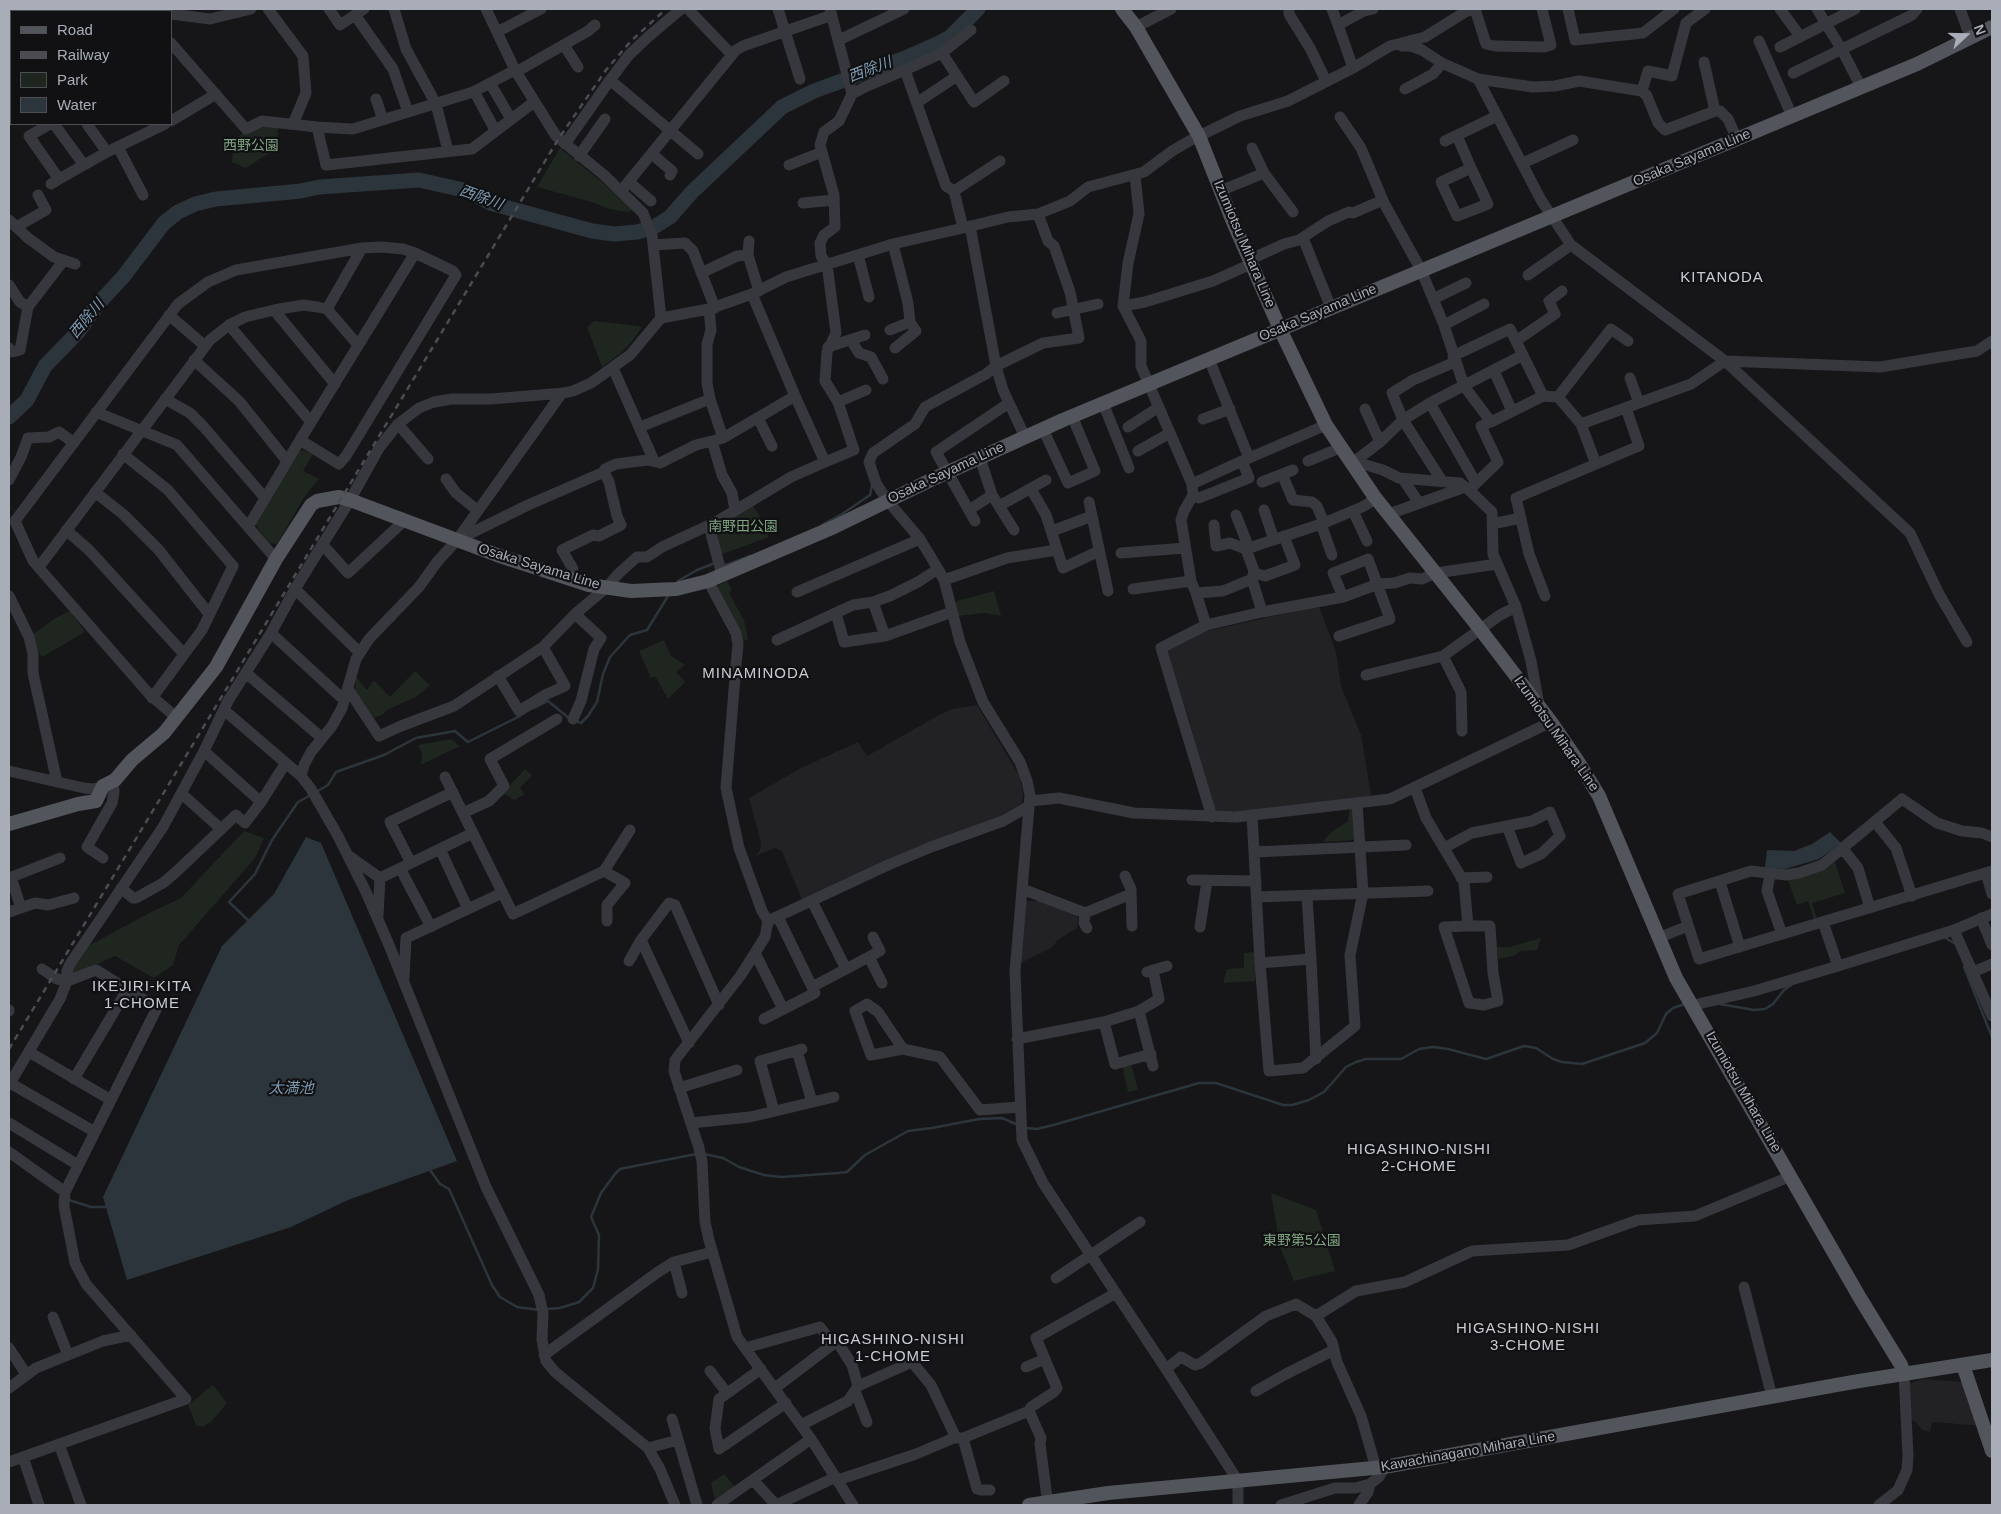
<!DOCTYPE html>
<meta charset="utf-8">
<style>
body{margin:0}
#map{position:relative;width:2001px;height:1514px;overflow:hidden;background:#161618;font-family:Helvetica,sans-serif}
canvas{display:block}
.frame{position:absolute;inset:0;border:10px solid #a8adb8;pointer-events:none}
.legend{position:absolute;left:10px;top:10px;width:162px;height:115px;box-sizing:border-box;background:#111113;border:1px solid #4d4f55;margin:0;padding:6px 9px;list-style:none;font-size:15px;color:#a8adb8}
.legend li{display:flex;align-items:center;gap:10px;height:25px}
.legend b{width:25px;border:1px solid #4d4f55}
.north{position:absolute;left:1941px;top:10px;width:50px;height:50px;-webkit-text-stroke:4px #111113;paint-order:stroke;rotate:69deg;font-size:14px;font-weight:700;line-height:20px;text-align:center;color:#a8adb8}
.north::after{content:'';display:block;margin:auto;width:18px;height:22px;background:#a8adb8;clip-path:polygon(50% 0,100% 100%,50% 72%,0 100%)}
</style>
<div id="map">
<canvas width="2001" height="1514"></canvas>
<div class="frame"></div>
<ul class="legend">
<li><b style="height:6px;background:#53555c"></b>Road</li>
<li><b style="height:6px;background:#4a4c52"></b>Railway</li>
<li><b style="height:14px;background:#1e261f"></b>Park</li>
<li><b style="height:14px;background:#2c353c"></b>Water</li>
</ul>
<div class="north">N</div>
</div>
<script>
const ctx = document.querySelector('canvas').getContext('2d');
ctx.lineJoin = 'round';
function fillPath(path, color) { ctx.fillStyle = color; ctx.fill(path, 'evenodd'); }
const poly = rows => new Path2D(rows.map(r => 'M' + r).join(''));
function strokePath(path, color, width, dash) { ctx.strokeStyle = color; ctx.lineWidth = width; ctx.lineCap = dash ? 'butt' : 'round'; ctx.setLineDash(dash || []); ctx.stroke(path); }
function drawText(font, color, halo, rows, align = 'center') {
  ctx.font = font + ' Helvetica,"Noto Sans JP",sans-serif'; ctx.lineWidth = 4.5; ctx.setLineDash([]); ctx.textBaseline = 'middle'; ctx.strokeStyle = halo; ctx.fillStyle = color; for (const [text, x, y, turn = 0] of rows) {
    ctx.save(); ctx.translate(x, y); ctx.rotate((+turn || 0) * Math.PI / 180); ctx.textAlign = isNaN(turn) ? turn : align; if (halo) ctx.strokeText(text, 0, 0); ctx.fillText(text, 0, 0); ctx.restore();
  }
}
const built = poly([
 [1319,606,1336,652,1341,686,1361,735,1371,795,1368,798,1237,812,1214,811,1187,713,1165,649,1207,631],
 [977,705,1020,777,1023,794,1022,803,993,820,803,902,782,851,774,848,756,856,760,850,761,842,749,798,801,768,858,742,867,756,939,715,952,709],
 [1021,901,1043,901,1067,909,1078,918,1077,928,1059,939,1051,948,1015,966],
 [1923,1379,1963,1382,1980,1426,1935,1422,1932,1423,1930,1432,1922,1430,1915,1421,1910,1420,1908,1384]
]);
const green = poly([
 [262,123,278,126,277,148,246,168,232,162,234,140,244,132],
 [560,148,614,192,633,209,629,212,609,209,592,202,537,187],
 [594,321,639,326,642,327,633,340,620,354,602,367,587,327],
 [304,450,313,454,303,471,319,479,305,496,277,544,269,543,255,524,300,451],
 [751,503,761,518,769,537,717,556,710,530],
 [727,581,732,590,729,593,744,620,748,639,742,642,715,587],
 [994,591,1001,616,985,613,958,616,954,605,957,601],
 [70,611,85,632,42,657,29,637,54,619],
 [664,640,671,656,685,665,676,672,685,682,668,699,655,676,651,678,639,651],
 [415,671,430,685,416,697,389,709,382,715,374,718,355,690,356,677,367,690,374,680,390,697],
 [451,739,460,746,421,765,422,753,418,745],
 [525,769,532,775,520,788,525,794,514,800,503,793],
 [1350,807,1354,808,1356,838,1353,840,1323,842,1329,834,1348,821],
 [244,831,264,838,255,858,179,945,173,965,154,978,115,956,68,977,77,952,149,913,181,898],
 [1835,862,1845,893,1812,903,1817,919,1814,920,1808,901,1797,905,1788,880,1825,869],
 [1541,938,1537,950,1520,951,1514,956,1498,959,1497,947,1510,947],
 [1255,952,1255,981,1223,983,1227,969,1244,968,1244,953],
 [1131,1063,1138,1090,1128,1092,1122,1065],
 [1271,1193,1316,1210,1335,1271,1294,1281,1280,1247],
 [213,1385,227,1403,212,1421,203,1427,196,1425,188,1405],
 [724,1474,735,1487,716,1505,711,1483]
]);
const water = poly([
 [1830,832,1841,843,1819,859,1785,869,1765,868,1767,850,1794,851,1812,844],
 [306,837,321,843,457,1161,348,1200,291,1227,127,1280,103,1197,222,946,274,894]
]);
const stream = poly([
 [905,58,908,65],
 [822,525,842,514,870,495,872,485],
 [722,564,726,565,750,556],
 [678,581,697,570,715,563],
 [534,708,548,701,570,719],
 [575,721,581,723,588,716,597,702,603,674,610,657,630,635,647,630,668,596],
 [316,792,328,785,336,772,384,755,416,738,455,731,468,742,520,716],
 [248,920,229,902,255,874,272,840,298,802,311,795],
 [1944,937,1954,943],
 [1964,967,1992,1037],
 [1720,1004,1754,1010,1765,1009,1773,1004,1784,990,1791,985],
 [1026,1128,1037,1129,1057,1124,1199,1083,1216,1083,1283,1105,1292,1105,1309,1100,1324,1092,1346,1067,1356,1062,1366,1059,1401,1059,1419,1049,1433,1047,1448,1049,1486,1059,1524,1046,1536,1048,1553,1059,1562,1062,1582,1064,1645,1043,1657,1033,1666,1014,1673,1008,1685,1004],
 [704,1154,723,1158,739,1167,764,1175,781,1177,838,1173,847,1172,865,1155,908,1131,932,1128,979,1119,1002,1118,1018,1125],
 [430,1170,440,1184,449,1189,492,1285,500,1297,517,1307,539,1310],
 [69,1200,91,1207,106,1207],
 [547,1309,560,1308,579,1302,593,1288,598,1269,599,1235,591,1217,601,1193,615,1174,620,1169,696,1154]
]);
const river = poly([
 [9,417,27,400,45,366,79,331,97,305,123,277,164,223,178,212,195,204,216,199,301,191,319,187,419,180,468,191,490,203,592,231,614,234,637,232,654,227,670,217,692,192,782,107,814,91,905,58,939,43,950,37,978,9]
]);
const minor = poly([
 [141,9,143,11],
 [158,9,161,11],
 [268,9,303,56,306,93,293,124],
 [329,9,340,25,364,9],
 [394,9,406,49,436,104,448,151],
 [486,9,515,70,556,136,604,175,643,213,652,235,661,318],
 [681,9,648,37,629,55,610,80,698,154],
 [688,9,732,55],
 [778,9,800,79],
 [830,9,852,94],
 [1289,9,1289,14,1310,48,1326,81],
 [1332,9,1338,25],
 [1475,9,1486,44,1495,46,1544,47,1551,45,1542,9],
 [1568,9,1575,40,1643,33,1674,9],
 [1780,9,1800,36],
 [1817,9,1842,50,1861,87],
 [1960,9,1971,39],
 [76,11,79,9],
 [171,14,210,19,251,9],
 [355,15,393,69,408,112],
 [1136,27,1171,9],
 [497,32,541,9],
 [9,39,11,43],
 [839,40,904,9],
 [1759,41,1792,116],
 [171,43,246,129,262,121,317,127,353,129,473,92,515,70],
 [564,45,578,67],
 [1402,46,1411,46,1422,50,1442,63,1478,79,1541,200,1571,245,1725,361,1880,367,1977,351,1992,341],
 [1780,47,1855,9],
 [942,53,974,102,1004,81],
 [1704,62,1715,111,1720,111,1728,119,1737,139],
 [9,65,11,63],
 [1353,68,1338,25,1364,11,1373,9],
 [905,70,942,53,971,30],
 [516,72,588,31,595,25],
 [1793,73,1912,15,1917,9],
 [1478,79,1533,87,1555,86,1579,81,1642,91,1648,71,1672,76,1686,23,1705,9],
 [490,83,511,119],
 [1405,89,1433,74,1442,63],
 [474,91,495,130],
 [1642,91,1647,96,1658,123,1665,130,1715,111],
 [376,99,383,120],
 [918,102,957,76],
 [1340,117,1361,148,1384,203,1421,270,1444,325,1464,386,1491,422,1543,396,1558,397,1581,424,1596,464,1516,498,1529,554,1545,596],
 [171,121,216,94],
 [50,124,29,136,59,179,51,184],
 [54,124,84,165],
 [87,124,107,152],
 [317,127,326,165,472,149,534,102],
 [1457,136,1471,168,1488,204,1457,216,1441,182,1471,168],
 [1445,141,1497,116],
 [565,144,610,80],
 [118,147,143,195],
 [1252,148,1264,173,1293,212],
 [652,154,672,171,670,175],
 [579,156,605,119],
 [1523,163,1573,140],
 [789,165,822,152],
 [1135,175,1139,214,1128,263,1123,306,1141,341,1141,366,1192,484,1193,495,1184,511,1181,520,1191,581,1196,593,1223,591,1252,579,1254,571,1246,549,1324,523,1362,507,1376,499],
 [59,179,107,152,165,124],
 [629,182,651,201],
 [621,191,736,50,743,46,832,15],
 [954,191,1000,161],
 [1220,191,1264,173],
 [803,203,834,200],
 [1038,214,1048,241,1054,246,1070,292,1079,338,1043,343,996,366,986,374,925,407,915,424,873,453,869,462,876,483,887,500,920,539,938,569,944,580,960,642,983,702,1020,762,1027,781,1030,795,1015,972,1022,1140,1043,1183,1166,1369,1238,1481,1238,1505],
 [9,220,28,238,54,257,75,264],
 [970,226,996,366,1003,390,1025,437],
 [16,227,46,210,38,195],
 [1303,238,1331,308],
 [749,241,748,255,759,291],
 [893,244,908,303,910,322,916,331,895,348],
 [653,245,685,243,693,251,715,308],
 [858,255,869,297],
 [1249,260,1284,244,1299,240,1328,221,1349,212,1353,213,1383,200],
 [701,273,737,256,748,255],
 [1528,275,1571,245],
 [9,285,20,302,28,307],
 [1433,299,1466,283],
 [1123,306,1145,302,1213,281,1251,264],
 [327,309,362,248],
 [709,309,711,330,707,344,707,383,710,399,723,438,712,441,722,475,732,493,735,510],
 [274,310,335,384],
 [1057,313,1098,304],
 [169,315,205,346],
 [229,325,311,422],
 [1444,325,1484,304],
 [890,330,910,322],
 [851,340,859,353,871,357,883,379],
 [1516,341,1555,314,1549,301,1562,291],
 [828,347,865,335],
 [9,348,12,352,20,350,28,307,64,260],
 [1453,356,1510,329,1543,396],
 [1209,359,1249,458],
 [194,360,239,401,287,461],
 [613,368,654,461],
 [1494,371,1512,411],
 [1630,378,1639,403],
 [562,393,457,540,437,562,419,587,369,639,356,659,342,708,332,726,311,752,304,765,301,776,311,789,338,836,366,892,389,945,486,1187,539,1295,543,1313,542,1340,546,1361,555,1372,648,1448,660,1469,675,1505],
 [1558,397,1611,329,1628,341],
 [165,399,190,413,203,426,265,498],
 [838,402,866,390],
 [1103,403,1129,468],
 [1430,403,1476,483],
 [1365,409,1380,442],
 [96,412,177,445,248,527],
 [758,418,772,446],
 [1203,419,1230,409],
 [1491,422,1481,426,1498,462,1469,490,1492,512,1493,554,1516,607,1531,661,1539,705],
 [398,424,428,459],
 [1581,424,1691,384,1725,361,1910,533,1939,594,1967,642],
 [640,427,710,399],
 [1128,427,1159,407],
 [1043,429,1068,483,1095,471,1072,416],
 [723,438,795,396],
 [300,440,415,253],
 [1138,451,1170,433],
 [123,454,168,490,233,566,202,630,152,698],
 [980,458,992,495,1014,530],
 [1308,461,1340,448],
 [825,462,854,450,838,402,825,381,827,352,836,333,827,264,821,256,820,243,824,235,835,227,834,195,820,145,824,132,839,121,852,94,865,87,905,70,946,186,954,191,963,228,1008,217,1038,214,1070,201,1088,187,1144,172,1172,151,1191,140,1240,116,1288,101,1353,68,1390,46,1425,37,1465,12,1473,9],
 [1351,464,1380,442,1403,420,1430,403,1523,355],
 [1351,464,1366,465,1383,470,1399,478,1460,483,1469,490],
 [1596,464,1639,446,1626,408],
 [1282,474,1293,500,1312,502,1317,506,1324,523],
 [446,479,456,493,477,510],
 [1403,479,1419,503],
 [9,480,21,457,28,438,49,437,59,432,74,443],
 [1442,481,1403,420,1392,393,1413,380,1455,362],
 [1262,482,1293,470],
 [1192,484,1242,461],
 [1031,489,1046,515,1063,568,1099,551],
 [95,492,124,515,158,549,209,614],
 [1193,495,1199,498,1249,478,1242,461,1326,425],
 [1089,502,1108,591],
 [999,506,1046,480],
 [969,510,992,495],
 [1264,510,1274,540],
 [1353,511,1367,541],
 [1389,514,1465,487],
 [1236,515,1249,548],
 [975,521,936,452,1009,403],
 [1321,524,1332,555],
 [1492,524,1521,518],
 [1214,525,1216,546,1230,543,1246,549],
 [66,530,89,550,184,654],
 [1052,531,1092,516],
 [457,540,528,505,604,472,605,469,616,464,648,460,660,463,696,445,712,441],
 [322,544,348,573,405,520],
 [1121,553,1185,548],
 [39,567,210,340,229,325,245,317,274,310,303,305,318,307,327,309,358,345],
 [1254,573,1265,576,1295,565,1284,536],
 [722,575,710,530,716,522,791,477,825,462,795,396,752,294],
 [570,579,573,569,562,550,593,535,599,536,621,525,617,516,609,482,604,472],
 [1252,579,1262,612],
 [944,580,1007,558,1056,550],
 [708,581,736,633,738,645,736,665,726,788,739,848,762,911,768,921],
 [295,589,360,653],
 [1133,589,1191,581],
 [797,592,920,539],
 [1196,593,1206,625,1262,612,1343,597,1378,584,1394,583,1410,578,1422,579,1436,573,1497,564],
 [9,596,29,637,33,654,33,673,57,782],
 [873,602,885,636],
 [836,613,844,642,885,636,952,612],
 [1206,625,1161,648,1212,817],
 [271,633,344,700],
 [1339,636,1390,619,1368,559,1333,573,1343,597],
 [777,640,853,605,873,602,890,596,918,582,938,569],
 [1443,656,1461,692,1462,731],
 [246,673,322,738],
 [1366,675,1443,656,1500,615,1516,607],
 [498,676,519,711,547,694,565,686,543,647],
 [348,689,379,736,401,726,454,706,543,647,575,614,606,588,618,574,637,557,647,557,662,547,716,522],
 [224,710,301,776],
 [176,717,150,695,33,561,15,521,178,304,208,282,236,270,362,248,382,247,403,249,415,253,453,271,456,275,346,456,339,464,300,440,248,527,276,559],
 [573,719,581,701,594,649,601,638,575,614],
 [204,751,261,802],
 [9,771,84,788,95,789,103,786],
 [445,777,513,914,604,871,625,883,607,905,607,921],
 [1415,788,1426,818,1464,882,1468,926,1444,927,1469,1003,1484,1005,1498,1001,1493,973,1490,926,1468,926],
 [182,794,221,829],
 [1030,801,1059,798,1134,813,1236,817,1390,799,1551,722],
 [463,813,489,801,504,786,490,759,557,719],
 [1252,815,1260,963,1311,959,1307,896],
 [1875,822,1896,848,1912,896],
 [1992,837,1982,833,1962,831,1937,823,1902,799,1822,865,1799,873,1786,875,1751,871,1678,894,1699,959,1992,871],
 [1444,848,1472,833,1532,821,1550,812,1560,836,1541,854,1521,863,1507,826],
 [440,849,468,909],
 [1843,849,1858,868,1870,908],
 [1254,852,1406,845],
 [349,856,380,878,473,833],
 [103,858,87,847,112,803,114,792,113,782],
 [411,863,390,822,453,792],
 [400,868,431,927],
 [604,871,630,830],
 [1986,873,1992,894],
 [1770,874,1767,891,1782,934],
 [1125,876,1131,889,1132,926],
 [11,877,21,908],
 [9,878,60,858],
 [1461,878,1487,877],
 [1192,880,1256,881],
 [1720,882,1740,947],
 [121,888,133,898,136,898,163,883,176,872,236,815,245,823,261,802,285,764],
 [1022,889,1085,913],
 [1257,897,1428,891],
 [812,901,846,969],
 [9,912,35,903,48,905,74,898],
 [378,916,380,878],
 [1981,918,1992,945],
 [1823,922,1838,966],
 [1200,927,1207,881],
 [1087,928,1084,923,1085,913,1131,894],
 [1954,930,1992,1016],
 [1658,938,1688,926],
 [641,940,689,1043],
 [755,953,783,1009],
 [869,957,882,983],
 [1311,959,1316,1059],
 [629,961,641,940,669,903,675,905,719,1005],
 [1260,963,1269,1071,1303,1068,1355,1026,1350,955,1363,893,1357,803],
 [1147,972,1167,966],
 [1973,972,1992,964],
 [404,978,406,938,502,893],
 [812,987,880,951,873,937],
 [1694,1005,1754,991,1838,966,1954,930,1992,914],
 [9,1010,9,1011],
 [1139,1011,1153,1066],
 [764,1019,815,993,778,917],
 [1104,1022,1115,1064,1151,1054],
 [1017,1039,1104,1022,1139,1011,1159,999,1153,970],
 [903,1049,878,1012,867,1004,855,1011,871,1055,903,1049,940,1057,980,1110,1020,1107],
 [797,1051,812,1102],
 [29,1052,111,1100],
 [74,1079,127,990],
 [10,1083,95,1132],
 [9,1085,60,999,67,981,67,971,70,964,163,827,204,751,228,701,271,633,295,589,350,500,379,448,398,424,419,408,434,402,452,399,491,399,564,393,573,391,591,383,630,355,661,318,709,309,752,294,786,277,893,244,963,228],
 [679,1088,737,1070],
 [774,1111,760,1061,802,1049],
 [9,1123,78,1165],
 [691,1123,750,1117,834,1097],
 [9,1152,65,1192],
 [674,1262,682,1293],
 [1056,1278,1140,1222],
 [1744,1287,1772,1397],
 [1316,1316,1356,1291,1405,1282,1472,1251,1568,1245,1638,1220,1695,1216,1791,1176],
 [53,1317,68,1355],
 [9,1348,26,1374],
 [745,1348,820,1327,833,1344,775,1388],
 [544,1355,658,1272,674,1262,712,1252],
 [1026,1367,1045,1359],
 [761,1369,719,1399,715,1429,719,1449,786,1403],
 [1166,1369,1181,1357,1195,1365,1201,1363,1266,1316,1296,1304,1316,1316,1332,1342,1337,1362,1361,1416,1376,1468],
 [710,1371,727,1393],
 [858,1386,912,1362,931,1385,956,1438],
 [9,1388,36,1368,103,1341,131,1335],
 [855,1391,867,1422],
 [1256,1391,1286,1374,1334,1350],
 [672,1419,697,1505],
 [801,1425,848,1401,858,1386,852,1365,837,1341],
 [59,1444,81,1505],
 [648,1448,678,1440],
 [23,1457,39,1505],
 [9,1462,186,1399,86,1284,75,1263,64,1206,65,1192,157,1008,96,970,67,981,57,979,42,969],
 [753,1480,776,1505,836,1477],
 [838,1480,916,1454,954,1438,961,1438],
 [990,1490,981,1490,977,1489,963,1438,1029,1411],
 [717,1505,811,1439],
 [853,1505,811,1439,737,1337,709,1240,705,1222,702,1161,699,1148,674,1071,675,1060,741,975,765,937,768,921,888,865,931,847,1003,821,1029,806],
 [1048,1505,1040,1444,1041,1438,1029,1411,1031,1407,1054,1392,1057,1388,1036,1338,1116,1293],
 [1281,1505,1335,1488,1355,1488,1370,1484],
 [1359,1505,1368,1492,1370,1484,1379,1477,1384,1467],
 [1879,1505,1898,1490,1907,1470,1908,1456,1904,1374]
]);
const major = poly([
 [1122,9,1136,27,1199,136,1233,222,1280,329,1326,425,1374,496,1480,629,1551,722,1577,760,1599,796,1676,978,1860,1298,1901,1365,1904,1374],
 [9,824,78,804,96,801,103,786,115,780,132,760,164,733,216,667,276,559,311,505,317,501,339,497,350,500,497,555,589,585,631,591,676,589,708,581,834,527,935,478,1063,420,1917,64,1992,27],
 [1963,1365,1992,1451],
 [1029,1505,1108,1493,1384,1467,1853,1382,1992,1360]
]);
const rail = poly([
 [9,1049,559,138,606,70,631,41,666,9]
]);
const parkNames = [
 ["西野公園",251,146],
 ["南野田公園",743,527],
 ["東野第5公園",1302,1241]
];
const streetNames = [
 ["Osaka Sayama Line",1692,158,-23],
 ["Izumiotsu Mihara Line",1244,244,67],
 ["Osaka Sayama Line",1318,313,-23],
 ["Osaka Sayama Line",946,473,-25],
 ["Osaka Sayama Line",539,567,17],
 ["Izumiotsu Mihara Line",1556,734,55],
 ["Izumiotsu Mihara Line",1743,1092,60],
 ["Kawachinagano Mihara Line",1468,1452,-10]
];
const waterNames = [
 ["西除川",870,70,-21],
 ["西除川",481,198,20],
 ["西除川",87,319,-50],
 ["太満池",291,1089]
];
const neighbourhoodNames = [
 ["KITANODA",1722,278],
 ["MINAMINODA",756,674],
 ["IKEJIRI-KITA",142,987],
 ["1-CHOME",142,1004],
 ["HIGASHINO-NISHI",1419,1150],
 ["2-CHOME",1419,1167],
 ["HIGASHINO-NISHI",1528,1329],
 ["3-CHOME",1528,1346],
 ["HIGASHINO-NISHI",893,1340],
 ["1-CHOME",893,1357]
];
fillPath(built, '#222225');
fillPath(green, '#1e261f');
fillPath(water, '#2c353c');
strokePath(stream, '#2c353c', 2.5);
strokePath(river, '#2c353c', 15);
strokePath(minor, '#37383d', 11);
strokePath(major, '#53555c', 14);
strokePath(rail, '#4a4c52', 2.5, [6, 5]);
drawText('14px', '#7fa381', '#111113', parkNames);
drawText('14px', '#a8adb8', '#111113', streetNames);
drawText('italic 15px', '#7f9bb3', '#111113', waterNames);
ctx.letterSpacing = '1px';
drawText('15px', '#c9ccd4', '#111113', neighbourhoodNames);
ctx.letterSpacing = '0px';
</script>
